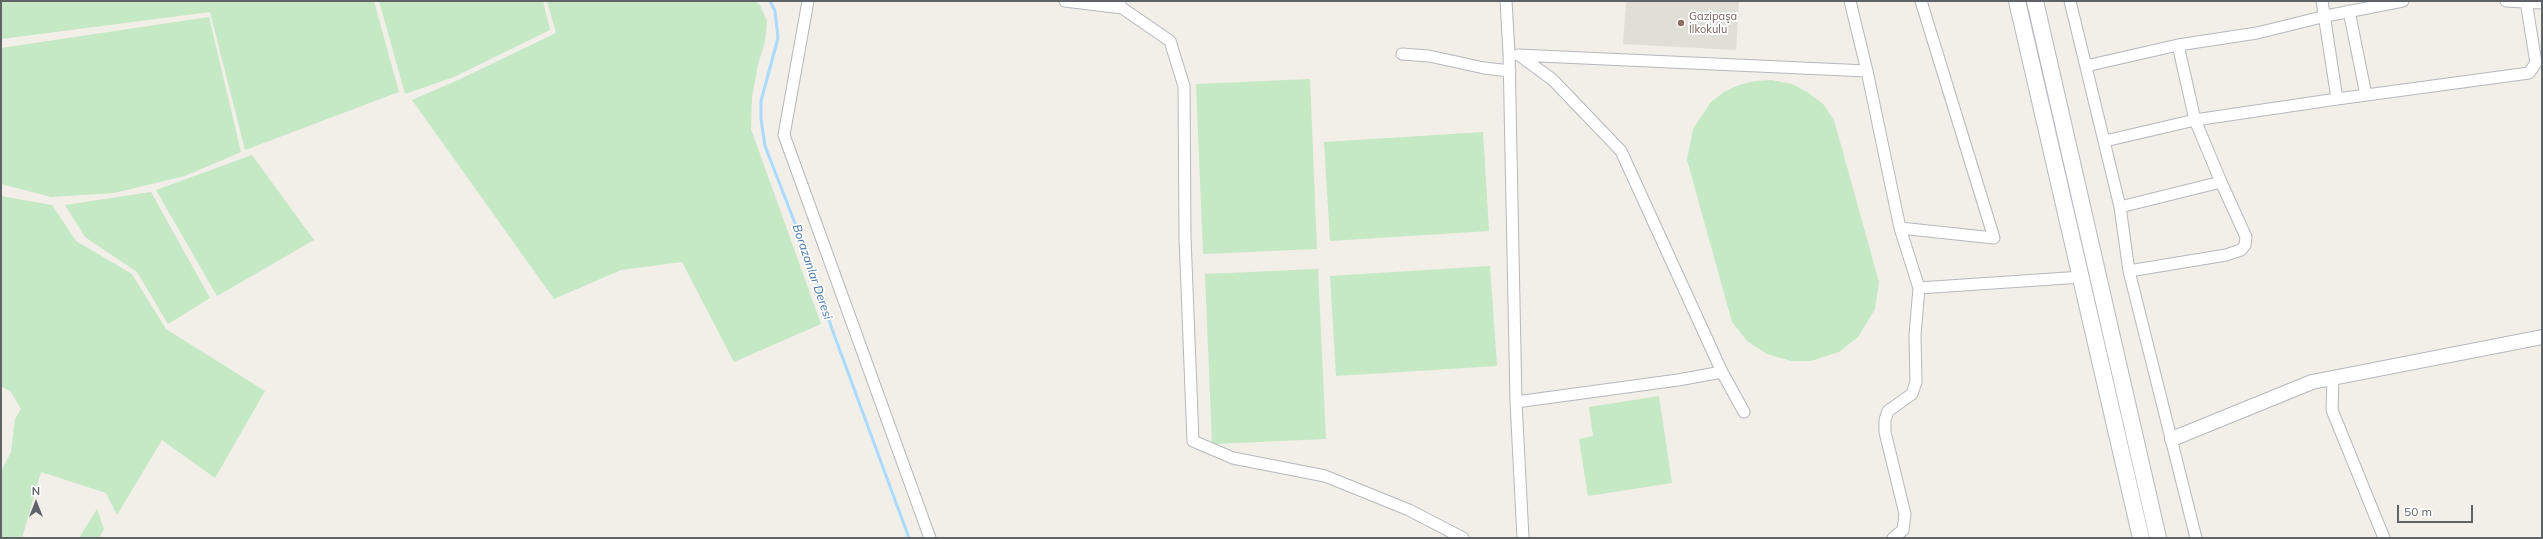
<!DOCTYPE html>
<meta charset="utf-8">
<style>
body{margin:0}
#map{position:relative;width:2543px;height:539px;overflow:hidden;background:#f1efe8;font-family:Mulish,sans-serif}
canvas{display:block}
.frame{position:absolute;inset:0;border:2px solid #5f6368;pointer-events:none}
.north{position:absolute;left:16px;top:483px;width:40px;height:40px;-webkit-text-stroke:3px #fff;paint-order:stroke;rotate:0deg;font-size:11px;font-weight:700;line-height:16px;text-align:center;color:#5f6368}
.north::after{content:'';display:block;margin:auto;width:14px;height:18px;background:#5f6368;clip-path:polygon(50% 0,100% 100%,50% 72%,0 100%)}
.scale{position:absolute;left:2397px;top:505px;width:76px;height:18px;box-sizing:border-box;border:2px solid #5f6368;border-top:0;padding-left:5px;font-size:12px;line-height:14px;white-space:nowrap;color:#5f6368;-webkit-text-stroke:3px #fff;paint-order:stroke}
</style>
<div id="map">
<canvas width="2543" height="539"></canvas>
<div class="frame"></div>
<div class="north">N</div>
<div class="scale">50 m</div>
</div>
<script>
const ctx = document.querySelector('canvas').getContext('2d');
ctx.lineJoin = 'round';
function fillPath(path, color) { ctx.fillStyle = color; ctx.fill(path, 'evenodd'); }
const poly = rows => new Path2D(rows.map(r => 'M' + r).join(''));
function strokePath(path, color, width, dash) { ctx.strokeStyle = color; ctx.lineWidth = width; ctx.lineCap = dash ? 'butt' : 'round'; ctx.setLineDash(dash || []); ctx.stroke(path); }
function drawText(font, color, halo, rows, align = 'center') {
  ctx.font = font + ' Mulish,sans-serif'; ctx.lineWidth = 3.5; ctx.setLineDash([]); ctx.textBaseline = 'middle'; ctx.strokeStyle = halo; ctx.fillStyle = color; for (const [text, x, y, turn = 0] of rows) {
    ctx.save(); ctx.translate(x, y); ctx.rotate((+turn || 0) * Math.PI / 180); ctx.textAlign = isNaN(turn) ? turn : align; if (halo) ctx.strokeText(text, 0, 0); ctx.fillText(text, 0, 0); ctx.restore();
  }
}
const education = poly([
 [1626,1,1739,1,1736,50,1623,44]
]);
const green = poly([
 [1,1,374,1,399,92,245,150,210,12,1,39],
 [379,1,543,1,550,30,454,77,405,94],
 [547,1,755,1,760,5,767,21,765,41,758,65,752,97,751,129,821,324,734,362,682,262,621,270,554,299,412,100,458,80,556,33],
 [209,17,241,152,185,176,114,193,51,197,1,184,1,48],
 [1310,79,1317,249,1203,254,1196,84],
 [1771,80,1792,84,1807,92,1823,104,1834,120,1879,282,1875,309,1858,337,1839,352,1811,361,1791,361,1767,354,1747,341,1732,322,1687,160,1693,129,1711,102,1724,92,1739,85,1755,81],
 [1483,132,1489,231,1330,241,1324,142],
 [252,155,314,240,217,296,156,190],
 [151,192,210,298,168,324,137,272,85,237,65,205],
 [1,196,52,205,76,241,132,274,166,329,265,391,215,478,162,440,117,515,106,493,41,472,22,538,1,538,1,472,11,452,15,419,21,409,11,392,1,386],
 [1490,266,1497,366,1336,376,1330,276],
 [1318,269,1326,439,1212,444,1205,274],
 [1659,396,1672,483,1588,496,1579,439,1593,436,1589,407],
 [97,509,104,529,99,538,79,538]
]);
const stream = poly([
 [770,1,775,11,778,38,761,101,761,119,765,146,810,262,832,329,909,538]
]);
const minor = poly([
 [808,1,784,135,930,538],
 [1065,1,1122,8],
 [1118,1,1122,8,1170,41,1184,86,1185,237,1193,441,1233,458,1325,476,1409,510,1463,538],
 [1506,1,1509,53,1516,402,1523,538],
 [1850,1,1867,71,1900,228,1919,288,1915,335,1916,382,1912,394,1888,411,1885,420,1885,432,1905,514,1903,530,1893,538],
 [2070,1,2120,207,2129,271,2196,538],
 [2506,1,2542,3],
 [2349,11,2366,95],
 [2178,45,2257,33,2326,16,2403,1],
 [1402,54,1429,56,1484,68,1510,71],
 [1518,55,1867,71],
 [1519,55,1553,80,1621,151,1722,372],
 [2086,66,2178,45,2195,120,2105,141],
 [2337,99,2529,73,2536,63,2526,1],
 [2120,207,2221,182,2195,120,2337,99,2322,1],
 [1900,228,1994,238,1921,1],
 [2129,271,2226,255,2241,250,2245,245,2246,237,2221,182],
 [1919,288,2082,277],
 [2333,379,2332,410,2384,538],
 [1516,402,1678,380,1722,372,1744,412]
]);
const tertiary = poly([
 [2172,439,2312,382,2542,337]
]);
const secondary = poly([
 [2017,1,2141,538],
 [2035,1,2158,538]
]);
const markers = [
 [1681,23,4,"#8d6e63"]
];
const educationNames = [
 ["Gazipaşa",1689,17],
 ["İlkokulu",1689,30]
];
const waterNames = [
 ["Borazanlar Deresi",812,272,71]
];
fillPath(education, '#e1ded6');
fillPath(green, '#c5e8c5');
strokePath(stream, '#aadaff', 3);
strokePath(minor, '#b5b8bc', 13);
strokePath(tertiary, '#b5b8bc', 16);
strokePath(secondary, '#b6babf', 18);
strokePath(minor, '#fff', 11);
strokePath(tertiary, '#fff', 14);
strokePath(secondary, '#fff', 16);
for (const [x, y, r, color] of markers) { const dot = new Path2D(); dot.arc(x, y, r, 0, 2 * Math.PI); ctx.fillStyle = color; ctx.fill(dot); strokePath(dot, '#fff', 1.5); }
drawText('11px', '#785e54', '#fff', educationNames, 'left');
drawText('italic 12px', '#4174aa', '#fff', waterNames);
</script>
